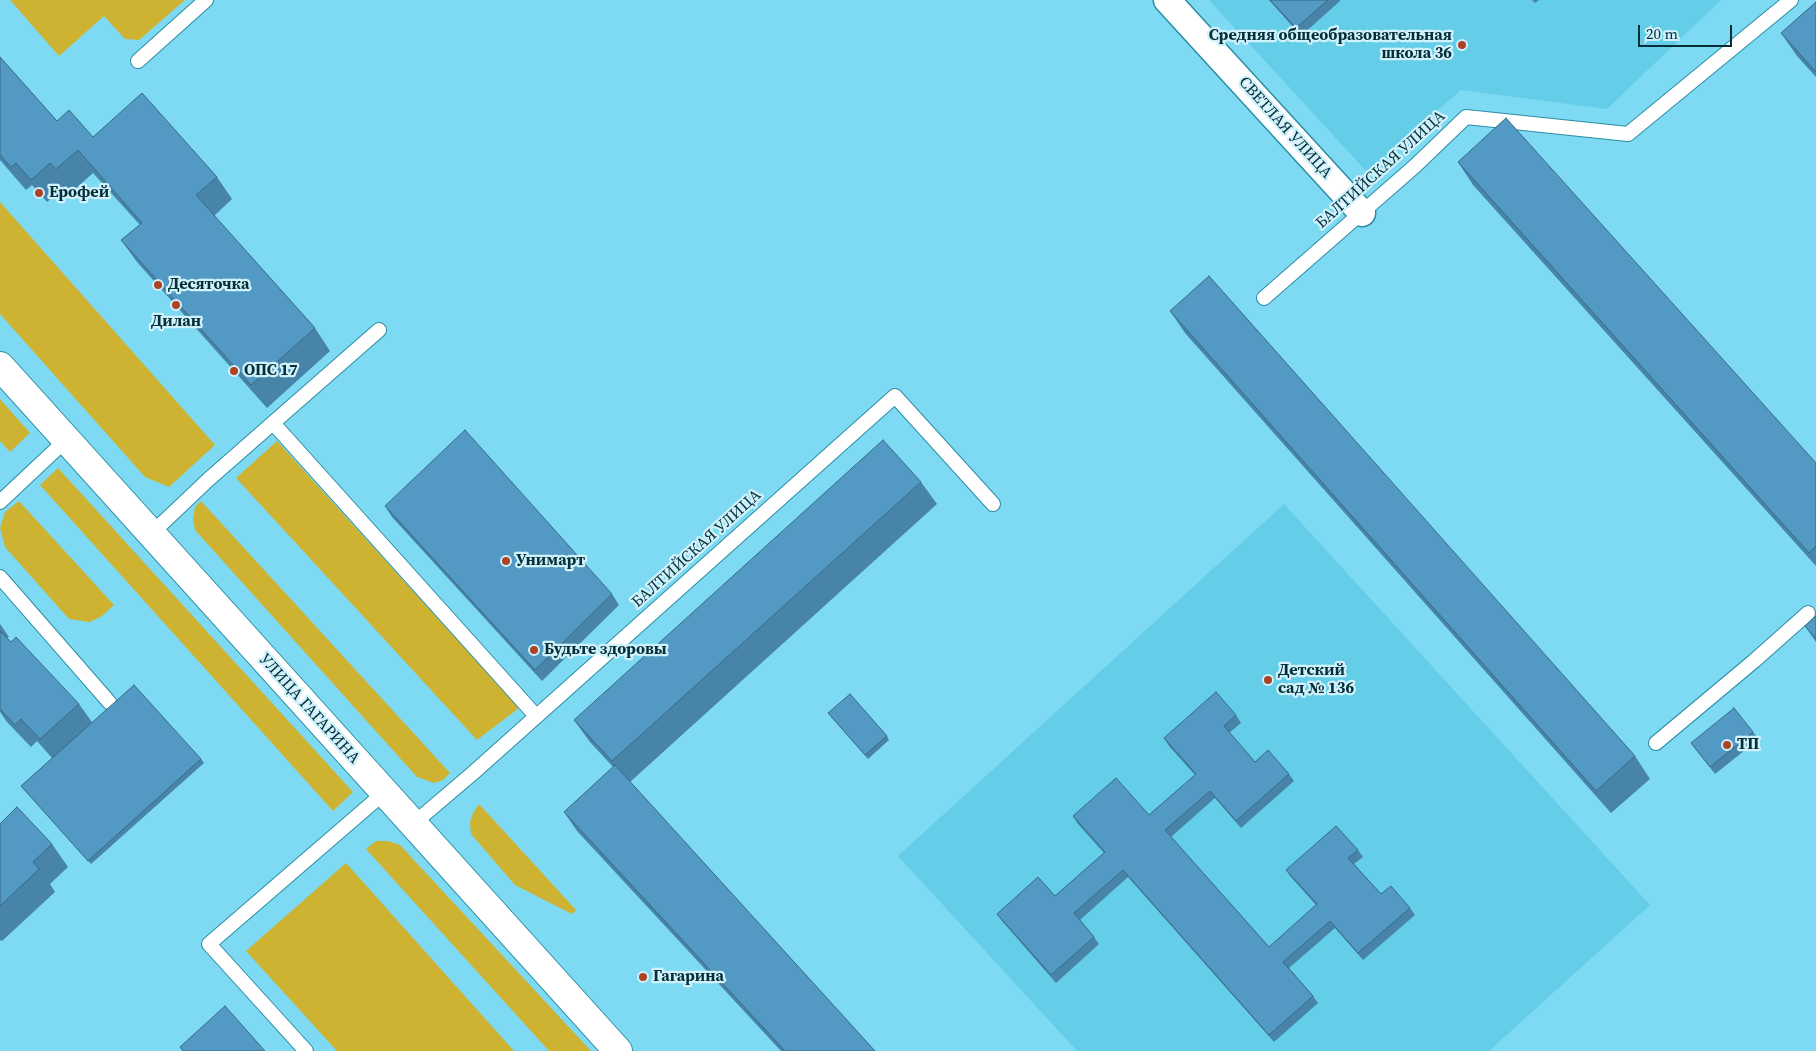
<!DOCTYPE html>
<meta charset="utf-8">
<style>
body{margin:0}
#map{position:relative;width:1816px;height:1051px;overflow:hidden;background:#7ddaf2;font-family:"Source Serif 4",serif}
canvas{display:block}
.scale{position:absolute;left:1638px;top:25px;width:94px;height:22px;box-sizing:border-box;border:2px solid #042e38;border-top:0;padding-left:6px;font-size:15px;line-height:18px;white-space:nowrap;color:#042e38;-webkit-text-stroke:4px #d0f2fc;paint-order:stroke}
</style>
<div id="map">
<canvas width="1816" height="1051"></canvas>
<div class="scale">20 m</div>
</div>
<script>
const ctx = document.querySelector('canvas').getContext('2d');
ctx.lineJoin = 'round';
function fillPath(path, color) { ctx.fillStyle = color; ctx.fill(path, 'evenodd'); }
const poly = rows => new Path2D(rows.map(r => 'M' + r).join(''));
function strokePath(path, color, width, dash) { ctx.strokeStyle = color; ctx.lineWidth = width; ctx.lineCap = dash ? 'butt' : 'round'; ctx.setLineDash(dash || []); ctx.stroke(path); }
function drawText(font, color, halo, rows, align = 'center') {
  ctx.font = font + ' "Source Serif 4",serif'; ctx.lineWidth = 4.5; ctx.setLineDash([]); ctx.textBaseline = 'middle'; ctx.strokeStyle = halo; ctx.fillStyle = color; for (const [text, x, y, turn = 0] of rows) {
    ctx.save(); ctx.translate(x, y); ctx.rotate((+turn || 0) * Math.PI / 180); ctx.textAlign = isNaN(turn) ? turn : align; if (halo) ctx.strokeText(text, 0, 0); ctx.fillText(text, 0, 0); ctx.restore();
  }
}
const built = poly([
 [1209,0,1721,0,1607,109,1461,90,1367,172],
 [1284,504,1650,905,1489,1051,1077,1051,898,856]
]);
const green = poly([
 [10,0,185,0,139,40,125,39,104,16,59,56],
 [0,202,215,445,169,487,145,477,0,314],
 [0,399,30,433,10,452,0,441],
 [277,441,519,708,477,740,236,478],
 [58,468,353,792,333,811,40,485],
 [19,501,114,605,102,616,90,622,69,619,5,547,0,528,5,512],
 [201,501,450,773,443,780,434,783,417,777,195,530,193,519,195,507],
 [479,804,576,910,572,914,515,885,471,834,470,822,473,813],
 [376,841,388,841,400,845,591,1051,549,1051,366,849],
 [346,863,514,1051,337,1051,246,951]
]);
const service = poly([
 [138,61,206,0],
 [1264,298,1415,166,1466,117,1628,134,1791,0],
 [273,423,536,716],
 [0,502,66,440],
 [151,534,209,479,379,330],
 [0,577,109,702],
 [1656,743,1754,661,1808,613],
 [413,824,473,773,895,396,993,504],
 [306,1051,209,944,385,792]
]);
const minor = poly([
 [1167,0,1362,213]
]);
const tertiary = poly([
 [0,366,618,1051]
]);
const wall = poly([
 [1269,0,1341,0,1301,36],
 [1532,0,1539,0,1535,3],
 [1816,2,1816,77,1797,56,1781,33],
 [0,57,57,121,93,137,217,177,232,199,214,216,315,328,330,351,267,408,137,262,121,240,140,225,93,173,72,192,66,186,47,202,32,185,26,190,0,160],
 [1458,162,1816,463,1816,566,1473,185],
 [1170,311,1635,756,1650,779,1611,813,1185,333],
 [921,482,937,504,630,782,875,1051,781,1051,577,831,564,812,613,767,590,742,574,720],
 [385,506,612,594,619,605,542,681,392,517],
 [1816,616,1816,642,1805,626],
 [0,624,9,637,7,638,79,704,92,722,201,759,204,763,91,864,21,786,52,758,37,741,31,747,7,722,0,712],
 [828,713,887,736,889,740,868,759],
 [1236,715,1241,723,1229,733,1255,762,1289,774,1294,781,1241,828,1215,798,1171,837,1269,947,1316,905,1291,877,1286,870,1358,850,1363,857,1354,864,1381,894,1410,908,1415,915,1363,960,1335,928,1289,968,1313,996,1318,1003,1274,1042,1128,877,1080,920,1094,937,1099,944,1056,983,1002,921,997,914,1055,896,1104,853,1078,824,1073,816,1149,815,1195,775,1169,746,1164,738],
 [1753,732,1759,739,1715,774,1691,743],
 [0,824,52,844,68,867,50,884,55,892,2,941,0,940]
]);
const building = poly([
 [1270,0,1328,0,1296,28,1270,0],
 [1816,2,1816,72,1781,33,1816,2],
 [0,57,57,121,69,110,93,137,142,93,217,177,196,195,315,328,251,385,121,240,142,223,78,150,56,169,50,163,31,180,16,163,11,167,0,155,0,57],
 [1506,118,1816,463,1816,546,1809,553,1458,162,1506,118],
 [1209,276,1635,756,1596,791,1170,311,1209,276],
 [465,430,612,594,535,670,385,506,465,430],
 [883,440,921,482,612,761,574,720,883,440],
 [1816,616,1816,639,1805,626,1816,616],
 [0,631,11,642,16,637,79,704,40,739,21,719,15,725,0,709,0,631],
 [134,685,201,759,88,861,21,786,134,685],
 [1216,692,1236,715,1224,726,1255,762,1268,750,1289,774,1236,821,1210,791,1165,830,1269,947,1317,904,1286,870,1336,826,1358,850,1348,858,1381,894,1391,886,1410,908,1358,953,1330,921,1283,962,1313,996,1269,1035,1123,870,1074,913,1094,937,1051,975,997,914,1038,877,1055,896,1105,852,1073,816,1116,778,1149,815,1196,774,1164,738,1216,692],
 [850,694,887,736,865,755,828,713,850,694],
 [1734,708,1753,732,1710,767,1691,743,1734,708],
 [615,765,875,1051,785,1051,564,812,615,765],
 [17,807,52,844,33,862,39,869,0,906,0,824,17,807],
 [225,1006,265,1051,183,1051,180,1047,225,1006]
]);
const markers = [
 [1462,45,5,"#ab4324"],
 [39,193,5,"#ab4324"],
 [158,285,5,"#ab4324"],
 [176,305,5,"#ab4324"],
 [234,371,5,"#ab4324"],
 [506,561,5,"#ab4324"],
 [534,650,5,"#ab4324"],
 [1268,680,5,"#ab4324"],
 [1727,745,5,"#ab4324"],
 [643,977,5,"#ab4324"]
];
const poiNames = [
 ["Средняя общеобразовательная",1452,36,"right"],
 ["школа 36",1452,54,"right"],
 ["Ерофей",49,193],
 ["Десяточка",168,285],
 ["Дилан",176,322,"center"],
 ["ОПС 17",244,371],
 ["Унимарт",516,561],
 ["Будьте здоровы",544,650],
 ["Детский",1278,671],
 ["сад № 136",1278,689],
 ["ТП",1737,745],
 ["Гагарина",653,977]
];
const streetNames = [
 ["СВЕТЛАЯ УЛИЦА",1285,128,48],
 ["БАЛТИЙСКАЯ УЛИЦА",1381,170,-42],
 ["БАЛТИЙСКАЯ УЛИЦА",697,549,-42],
 ["УЛИЦА ГАГАРИНА",309,709,48]
];
fillPath(built, '#64cde7');
fillPath(green, '#ceb231');
strokePath(service, '#2b8ea5', 16);
strokePath(minor, '#2b8ea5', 29);
strokePath(tertiary, '#2b8ea5', 30);
strokePath(service, '#fff', 14);
strokePath(minor, '#fff', 26);
strokePath(tertiary, '#fff', 28);
fillPath(wall, '#4784a8');
fillPath(building, '#5299c3');
strokePath(building, '#396b88', 1);
for (const [x, y, r, color] of markers) { const dot = new Path2D(); dot.arc(x, y, r, 0, 2 * Math.PI); ctx.fillStyle = color; ctx.fill(dot); strokePath(dot, '#d0f2fc', 2); }
drawText('bold 16px', '#042e38', '#d0f2fc', poiNames, 'left');
drawText('16px', '#042e38', '#d0f2fc', streetNames);
</script>
